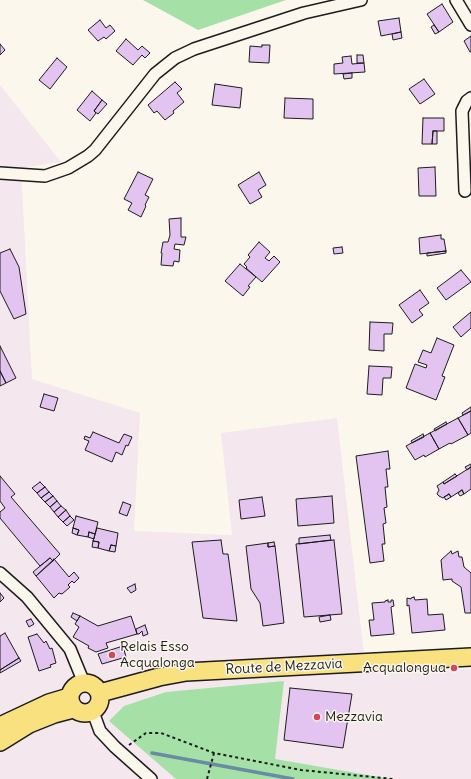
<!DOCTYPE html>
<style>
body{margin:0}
canvas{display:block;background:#fbf7ec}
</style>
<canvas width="471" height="779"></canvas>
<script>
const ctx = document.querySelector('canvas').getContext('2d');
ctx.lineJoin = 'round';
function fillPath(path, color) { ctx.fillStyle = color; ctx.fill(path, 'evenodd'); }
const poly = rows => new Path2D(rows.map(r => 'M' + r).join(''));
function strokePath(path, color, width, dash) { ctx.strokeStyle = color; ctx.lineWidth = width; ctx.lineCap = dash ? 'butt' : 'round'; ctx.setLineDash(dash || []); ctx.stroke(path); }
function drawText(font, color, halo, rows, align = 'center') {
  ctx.font = font + ' Delius,sans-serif'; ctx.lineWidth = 3; ctx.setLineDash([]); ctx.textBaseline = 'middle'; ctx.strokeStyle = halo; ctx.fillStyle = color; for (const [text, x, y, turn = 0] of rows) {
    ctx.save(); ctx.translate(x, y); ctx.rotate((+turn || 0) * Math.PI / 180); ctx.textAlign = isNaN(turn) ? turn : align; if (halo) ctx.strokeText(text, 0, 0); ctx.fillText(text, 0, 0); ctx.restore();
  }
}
const built = poly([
 [0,85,61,162,21,168,32,379,140,413,134,531,232,535,221,433,337,418,366,672,471,669,471,779,0,779]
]);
const green = poly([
 [143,0,286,0,198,30],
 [284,681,275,759,391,779,176,779,109,721,124,706,166,692]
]);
const stream = poly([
 [152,753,293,779]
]);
const building = poly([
 [442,4,453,22,439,32,427,14,442,4],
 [399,18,401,32,381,36,378,21,399,18],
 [100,20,106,28,110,25,115,31,106,39,104,37,98,41,88,30,100,20],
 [434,25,439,32,435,34,431,27,434,25],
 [401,32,402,38,393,40,392,34,401,32],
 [471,36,471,52,470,52,464,41,471,36],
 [126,39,138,50,142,46,150,53,145,58,142,55,133,65,116,51,126,39],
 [0,44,5,50,0,55,0,44],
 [262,45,270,45,269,63,249,62,250,46,262,47,262,45],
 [357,55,363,55,364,63,357,63,357,55],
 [351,56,352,64,364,63,365,72,334,74,334,64,343,63,342,57,351,56],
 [57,58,67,67,50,89,39,80,57,58],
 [352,73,352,78,344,79,343,74,352,73],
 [424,79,435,94,420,104,409,89,424,79],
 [175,82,182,89,177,93,184,102,173,111,174,113,165,120,157,111,154,113,148,105,175,82],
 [215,84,242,88,240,108,212,105,215,84],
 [92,91,102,100,94,111,96,113,90,121,77,110,92,91],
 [285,98,313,99,313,119,284,118,285,98],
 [102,100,107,104,98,114,94,111,102,100],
 [423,118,444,118,444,131,433,131,432,144,422,144,423,118],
 [433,131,437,131,437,144,432,144,433,131],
 [435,167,436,196,419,196,418,168,435,167],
 [138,172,153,179,145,195,149,197,145,205,146,206,141,217,128,210,132,203,124,199,138,172],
 [259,172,266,185,258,190,262,197,250,204,238,185,259,172],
 [181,218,181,237,186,237,184,245,175,244,174,249,180,250,179,262,174,261,173,266,161,265,162,253,161,253,163,242,168,242,170,235,169,219,181,218],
 [441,235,441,239,444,239,446,251,420,254,419,238,441,235],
 [259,242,270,252,265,258,269,261,274,256,280,262,262,282,246,268,247,267,244,264,250,257,248,255,259,242],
 [342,247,343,253,334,254,333,248,342,247],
 [10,249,19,267,26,314,14,319,0,291,0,253,10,249],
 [446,251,446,253,427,256,427,253,446,251],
 [240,264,256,277,248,286,250,287,243,296,225,281,240,264],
 [461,270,471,282,446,300,437,288,461,270],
 [420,290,429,303,419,310,423,315,412,323,399,305,420,290],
 [471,312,471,328,461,337,453,327,471,312],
 [370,322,393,323,392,334,384,334,384,351,369,350,370,322],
 [437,338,454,345,442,376,445,377,436,400,406,388,415,364,426,368,427,365,418,362,423,350,431,353,437,338],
 [0,346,16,378,6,383,0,371,0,346],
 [369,366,392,367,391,378,383,378,382,395,367,394,369,366],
 [0,371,6,383,0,386,0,371],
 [44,394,58,398,54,411,40,407,44,394],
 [471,407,471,411,463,415,462,413,471,407],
 [471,411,471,433,468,435,458,418,471,411],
 [458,418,468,435,451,444,450,443,439,449,430,433,458,418],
 [446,422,447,424,435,431,434,429,446,422],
 [93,432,119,443,124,434,132,437,128,446,126,445,122,455,116,452,112,462,85,450,89,441,84,439,85,436,90,438,93,432],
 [430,433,439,449,425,457,424,455,415,460,406,446,430,433],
 [423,434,424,437,412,443,411,441,423,434],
 [388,451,390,469,386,469,388,487,385,487,387,507,384,508,386,523,383,524,385,544,382,544,384,561,370,563,356,456,388,451],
 [471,464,471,467,467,470,465,467,471,464],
 [471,467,471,489,464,494,462,490,451,497,449,494,443,498,439,496,437,494,439,490,437,486,443,482,444,484,471,467],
 [455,474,457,476,444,484,443,482,455,474],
 [0,476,15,494,11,497,60,554,53,561,50,558,40,566,0,518,0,512,5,508,0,501,0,476],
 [40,482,45,487,37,493,32,488,40,482],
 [45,487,49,492,41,498,37,493,45,487],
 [462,490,464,494,460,496,458,493,462,490],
 [49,492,53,496,45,502,41,498,49,492],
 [449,494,451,497,446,500,444,497,449,494],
 [53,496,57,501,50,507,45,502,53,496],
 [332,496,334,523,298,526,296,499,332,496],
 [262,497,265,516,241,519,239,500,262,497],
 [57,501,61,506,54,512,50,507,57,501],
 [123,502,131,505,127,516,119,513,123,502],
 [61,506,66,510,58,517,54,512,61,506],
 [66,510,70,516,63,522,58,517,66,510],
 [70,516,74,520,67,526,63,522,70,516],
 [76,516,98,522,95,534,89,532,88,537,77,535,79,530,73,528,76,516],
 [73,528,79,530,77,535,72,533,73,528],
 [97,528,118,533,116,546,111,545,109,551,98,548,99,542,93,541,97,528],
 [89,532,95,534,94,539,88,537,89,532],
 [330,535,331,540,299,544,299,538,330,535],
 [221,540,223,554,228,554,237,621,203,618,192,542,221,540],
 [334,540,342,614,304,617,296,544,334,540],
 [93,541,99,542,98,548,92,547,93,541],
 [274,542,275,546,268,547,268,543,274,542],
 [268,543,268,547,275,546,284,623,263,626,260,603,251,589,246,546,268,543],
 [111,545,116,546,115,552,109,551,111,545],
 [451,551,452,554,458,551,459,557,462,557,464,567,471,573,471,613,465,613,461,587,452,581,452,579,443,580,441,560,451,551],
 [50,558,53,561,36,576,33,572,50,558],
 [54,559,69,577,74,572,79,578,74,583,72,581,68,585,70,587,62,594,59,593,54,598,36,576,54,559],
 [135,584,136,590,131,593,127,588,135,584],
 [0,593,4,598,0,602,0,593],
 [414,597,415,600,427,599,428,615,443,614,445,630,412,633,409,605,407,606,407,598,411,599,411,598,414,597],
 [388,600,388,602,391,602,391,600,393,600,394,606,391,607,394,634,371,636,369,620,374,620,372,603,385,602,385,601,388,600],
 [73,613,80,616,77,621,71,617,73,613],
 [330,615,331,620,320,622,319,617,330,615],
 [80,616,98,626,131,616,137,634,106,643,108,648,96,652,88,648,89,646,73,637,79,627,75,624,80,616],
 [31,619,34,624,29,627,26,621,31,619],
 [145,625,148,634,143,636,142,631,139,634,137,634,136,629,145,625],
 [5,633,19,658,0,670,0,636,5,633],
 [37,634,44,643,46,641,50,649,52,648,56,663,50,665,51,667,39,671,28,637,37,634],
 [123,646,126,657,102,664,98,654,123,646],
 [19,658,21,661,0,673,0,670,19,658],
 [290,688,352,694,343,748,284,740,290,688]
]);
const path = poly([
 [129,745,146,733,161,733,214,753,301,770,393,779],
 [207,779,214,753]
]);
const minor = poly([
 [456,0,471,25],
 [0,173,45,176,68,168,88,156,95,150,155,74,175,58,194,49,304,13,361,0],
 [465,191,462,111,467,101,471,98],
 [0,573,27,597,70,649,84,683],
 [93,712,100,731,115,747,151,779]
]);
const primary = poly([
 '70 698a15 15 0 1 1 30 0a15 15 0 1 1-30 0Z',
 [100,693,159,677,186,672,471,657],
 [0,726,49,703,69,697],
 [0,742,29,724,54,714,73,709]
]);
const markers = [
 [112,655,4,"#d1495b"],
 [454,668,4,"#d1495b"],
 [317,717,4,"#d1495b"]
];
const poiNames = [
 ["Relais Esso",120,647],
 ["Acqualonga",120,663],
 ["Acqualongua",446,668,"right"],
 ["Mezzavia",325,717]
];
const streetNames = [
 ["Route de Mezzavia",284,667,-3]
];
fillPath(built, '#f4e8ee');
fillPath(green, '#a5e1a7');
strokePath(stream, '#698ca3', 3.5);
fillPath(building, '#e3c4f1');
strokePath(building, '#1c1c1c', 1);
strokePath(minor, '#1c1c1c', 14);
strokePath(primary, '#1c1c1c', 20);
strokePath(path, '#1c1c1c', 2, [3, 3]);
strokePath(minor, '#fbf7ec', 11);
strokePath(primary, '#fae180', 17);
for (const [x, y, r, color] of markers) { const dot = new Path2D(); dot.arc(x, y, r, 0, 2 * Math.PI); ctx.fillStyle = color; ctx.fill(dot); strokePath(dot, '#fbf7ec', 1.5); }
drawText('14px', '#1c1c1c', '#fbf7ec', poiNames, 'left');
drawText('14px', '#1c1c1c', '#fbf7ec', streetNames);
</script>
